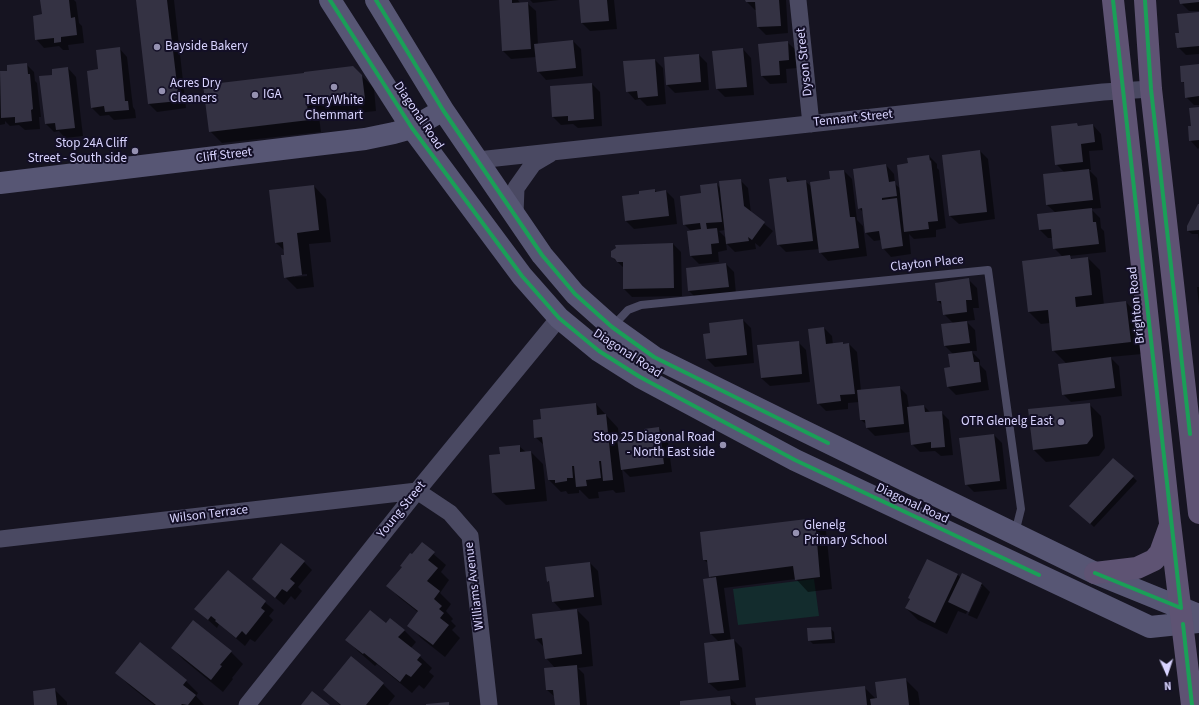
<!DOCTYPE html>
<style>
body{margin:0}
#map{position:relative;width:1199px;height:705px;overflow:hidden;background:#161421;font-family:"Source Sans 3",sans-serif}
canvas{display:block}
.north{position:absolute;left:1147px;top:653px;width:40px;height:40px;-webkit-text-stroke:3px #130f26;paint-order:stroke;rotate:177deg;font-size:11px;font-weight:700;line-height:16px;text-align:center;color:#d9d4ff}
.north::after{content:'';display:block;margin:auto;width:14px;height:18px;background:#d9d4ff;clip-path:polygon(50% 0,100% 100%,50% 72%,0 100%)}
</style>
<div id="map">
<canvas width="1199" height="705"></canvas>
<div class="north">N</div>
</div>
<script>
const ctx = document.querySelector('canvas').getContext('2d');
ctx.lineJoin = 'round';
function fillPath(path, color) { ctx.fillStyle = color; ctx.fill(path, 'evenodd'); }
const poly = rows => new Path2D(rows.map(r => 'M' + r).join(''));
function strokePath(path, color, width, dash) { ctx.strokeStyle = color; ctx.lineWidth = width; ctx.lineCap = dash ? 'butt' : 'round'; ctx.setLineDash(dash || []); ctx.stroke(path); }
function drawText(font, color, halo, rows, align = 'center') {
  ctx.font = font + ' "Source Sans 3",sans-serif'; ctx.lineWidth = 4; ctx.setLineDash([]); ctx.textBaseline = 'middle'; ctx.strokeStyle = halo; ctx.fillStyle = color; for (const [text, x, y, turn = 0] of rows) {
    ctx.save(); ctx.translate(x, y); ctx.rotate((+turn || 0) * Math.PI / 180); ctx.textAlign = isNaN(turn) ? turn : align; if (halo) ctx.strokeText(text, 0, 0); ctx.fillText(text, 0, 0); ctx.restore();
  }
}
const green = poly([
 [814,579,819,616,738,625,733,589]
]);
const shadow = poly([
 [41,0,74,0,76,2,79,23,82,26,84,43,68,45,69,50,63,50,59,46,44,48,36,39,43,15],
 [137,0,174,0,186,108,157,112,149,104],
 [500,0,518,0,520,3,527,3,536,11,538,45,573,41,581,49,583,76,546,80,538,71,536,57,511,59,503,51],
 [530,0,559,0,533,3],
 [580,0,614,0,617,29,590,31,582,23],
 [746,0,786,0,788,33,766,35,758,27,756,10,755,10,747,2],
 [1180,0,1199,0,1199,11,1189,11,1181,3],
 [1199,13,1199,54,1186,55,1178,47,1180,34],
 [787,42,796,50,797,68,786,69,787,83,770,84,762,76,759,45],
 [119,48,127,57,133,107,135,110,136,118,114,120,109,115,100,116,92,108,99,70],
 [743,49,751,58,754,95,725,97,717,89,714,52],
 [699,55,707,63,709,90,675,93,667,85],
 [655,60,663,68,666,104,647,106,640,99,635,100,627,91],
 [26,64,34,72,35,81,37,83,41,117,39,117,40,129,25,130,19,125,10,126,5,121,5,124,0,125,0,72,8,72],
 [1199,65,1199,105,1194,105,1186,97,1185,84,1182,81],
 [353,67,374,88,376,111,319,117,321,132,222,143,210,131],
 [68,68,76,77,83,136,65,138,59,131,54,132,46,124,53,76],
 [592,84,600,92,602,126,578,128,573,124,561,125,553,117],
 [1199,108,1199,148,1198,149,1190,140,1192,127],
 [1077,124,1079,127,1093,125,1101,134,1103,150,1089,151,1091,170,1089,170,1097,178,1101,208,1091,209,1100,218,1101,228,1104,231,1106,252,1069,256,1073,260,1088,258,1100,270,1104,305,1126,302,1138,315,1142,354,1110,357,1119,366,1122,396,1071,402,1063,394,1067,364,1053,350,1050,323,1041,324,1029,312,1063,257,1054,248,1053,238,1048,238,1040,230,1039,215,1056,213,1047,205,1064,172,1056,164],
 [980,151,988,159,995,219,959,224,950,216],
 [929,156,937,164,937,168,939,170,946,228,936,230,936,237,914,239,909,234,911,254,891,257,883,248,881,240,874,241,866,233,864,213,859,208,886,165,894,174,895,184,901,189,909,164],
 [844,171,852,179,857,220,863,226,867,256,828,261,820,252,820,249,786,252,778,244,786,178,791,182,805,181,812,187,831,180],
 [740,180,748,188,751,213,773,231,760,247,755,243,756,249,735,252,726,243,727,250,718,252,719,262,699,264,691,256,691,231,684,224,702,194,717,184,720,188],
 [725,230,726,238,719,231],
 [314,186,326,199,331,242,309,244,314,287,297,289,285,277,285,251,276,243],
 [307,274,307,276,294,277,294,275],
 [654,190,657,192,666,191,674,199,677,224,634,229,626,221,640,195],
 [1199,205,1199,243,1198,234,1192,234,1188,231],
 [673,244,681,252,682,296,632,297,624,289,624,268,612,257],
 [726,264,734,272,736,294,697,299,689,291],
 [968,279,977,288,979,308,973,308,975,320,966,321,975,330,977,351,971,351,980,360,980,365,986,371,989,390,956,395,948,387,953,354,945,346,953,323,944,314,943,306,938,301],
 [1197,287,1199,287,1199,306],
 [743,320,751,328,754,363,715,367,707,359,704,335,711,334],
 [824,328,832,336,833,345,849,344,857,352,861,391,899,387,907,395,909,408,924,406,931,413,941,412,949,420,953,455,941,456,935,451,920,452,912,444,910,432,875,436,867,428,866,424,861,420,859,402,848,403,848,409,826,411,818,403],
 [798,342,806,350,810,382,770,386,761,378],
 [596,404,618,428,619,439,646,435,659,428,667,436,672,472,630,477,622,469,625,492,616,493,613,490,598,492,599,498,589,499,580,490,579,490,579,493,568,494,566,491,561,492,549,480,545,446,535,437,542,420],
 [1089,404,1101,416,1105,448,1099,456,1046,462,1034,450],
 [994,435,1002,443,1007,489,974,492,966,484],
 [519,446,526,452,531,452,543,464,547,501,506,505,493,493,501,455],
 [1133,477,1137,481,1094,527,1075,509],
 [814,519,826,531,832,589,808,592,796,579,724,588,731,641,734,640,742,648,746,687,718,691,709,683,719,642,711,634,704,580,712,579,710,576,708,563,704,560],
 [422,544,446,565,441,572,449,580,440,593,451,604,446,611,453,619,451,621,456,626,452,630,460,638,445,657,421,638,409,625,419,613,400,598,388,586],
 [927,560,958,575,961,578,963,575,982,584,990,592,977,619,968,615,982,586,980,586,966,614,958,611,947,634,918,620,906,608],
 [304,562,312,570,298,587,302,591,295,600,291,596,284,605,253,579],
 [590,563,598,571,602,605,561,610,553,601,551,584,548,581],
 [228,571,274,610,269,616,273,620,255,642,250,639,245,646,219,624,217,628,196,609],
 [577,610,589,622,593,666,578,668,584,674,587,705,556,705,555,697,547,690,555,668,546,658,544,647,536,639],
 [193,622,231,652,243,664,232,678,233,679,223,692,184,660,172,648],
 [386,625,404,630,416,642,411,648,432,668,429,672,434,676,424,689,419,685,412,693,377,664,375,666,359,652,347,640],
 [830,628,834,632,835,643,813,644,809,640],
 [140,644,186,681,198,693,196,696,204,705,154,705,129,685,117,673],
 [906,680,918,692,920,705,757,705,865,688,878,701],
 [383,684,395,696,388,705,340,705,325,690],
 [54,689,67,702,67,705,36,705],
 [729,697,737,705,681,705]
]);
const building = poly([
 [40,0,69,0,71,18,75,17,77,35,61,37,61,42,54,43,54,38,35,40,33,16,42,14],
 [136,0,167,0,179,101,148,104],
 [499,0,512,0,512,3,528,2,531,49,502,51],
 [579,0,607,0,609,21,581,23],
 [745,0,779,0,781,26,757,27,755,2,746,2],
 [1179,0,1199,0,1199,2,1180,4],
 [1199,12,1199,46,1177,48,1175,33,1179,33,1177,14],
 [573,40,576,68,537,72,534,44],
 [788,41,789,60,779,61,780,75,761,76,758,44],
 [120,47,125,101,128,101,129,110,105,112,104,106,91,108,87,71,98,69,96,50],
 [743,48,747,87,716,89,712,51],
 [699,54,701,82,666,85,664,57],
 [655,59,658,96,638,98,637,91,626,92,623,61],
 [27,63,28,74,30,74,33,109,31,110,32,121,15,123,15,117,1,118,0,71,7,71,7,65],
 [1199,64,1199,96,1185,98,1184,82,1181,82,1180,66],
 [353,66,362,75,365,99,307,105,309,120,209,132,203,85,304,73,304,72],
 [68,67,75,128,56,130,55,123,45,124,39,76,52,75,52,69],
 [592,83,594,119,568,121,568,116,552,117,550,86],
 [1199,107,1199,140,1189,141,1188,126,1191,126,1189,108],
 [1077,123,1078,126,1093,124,1095,142,1081,144,1083,162,1055,165,1051,126],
 [980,150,987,212,949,216,942,155],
 [929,155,930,161,931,160,938,221,928,222,929,229,904,232,897,165,908,163,907,158],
 [886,164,889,182,895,181,897,196,882,198,882,200,897,198,903,246,882,249,879,231,865,233,862,208,858,209,853,169],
 [1089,169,1093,200,1046,205,1043,174],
 [844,170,850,217,855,217,859,248,819,253,810,182,830,179,829,171],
 [786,177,787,182,806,180,813,241,777,245,769,179],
 [741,179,744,206,765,222,752,240,748,237,749,241,726,244,719,181],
 [717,183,722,222,706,223,707,229,717,228,719,243,711,244,712,254,690,256,687,231,701,229,700,223,683,225,680,196,701,193,700,185],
 [314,185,319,230,297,233,302,275,284,278,281,255,284,255,283,242,275,243,269,190],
 [655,189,655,192,666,190,669,216,625,221,622,196,639,194,639,191],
 [1198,204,1199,204,1199,230,1187,231,1187,226],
 [1092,208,1093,222,1096,222,1099,244,1053,249,1051,229,1039,230,1037,214],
 [673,243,674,288,623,289,623,262,617,262,615,259,611,257,611,251,616,248,615,245],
 [1070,255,1071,259,1088,257,1092,295,1075,297,1076,307,1126,301,1131,342,1052,351,1048,310,1028,312,1022,261],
 [726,263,729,287,688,291,686,268],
 [969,278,972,300,966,300,967,312,943,315,941,301,937,301,935,283],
 [743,319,747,355,706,359,703,334,710,333,709,323],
 [967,321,970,343,944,346,941,324],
 [824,327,826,344,843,342,843,344,849,343,855,394,840,395,841,401,817,404,808,329],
 [799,341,802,374,761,378,757,345],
 [972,351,974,362,979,362,981,382,947,387,944,368,950,367,948,354],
 [1111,357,1115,388,1062,395,1058,364],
 [900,386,904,424,866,428,865,420,860,420,857,390],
 [596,403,597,415,606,414,613,480,603,481,601,461,599,461,601,478,586,480,587,486,576,487,574,466,572,466,573,478,567,478,567,481,555,483,555,480,548,480,542,437,534,438,533,420,541,419,540,409],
 [1090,403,1093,436,1087,444,1033,450,1028,409],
 [924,405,925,412,942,411,945,447,931,448,931,442,911,445,907,407],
 [659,427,664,464,621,470,617,438,645,434,644,429],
 [994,434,1000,481,965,485,959,438],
 [520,445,520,452,531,451,535,489,492,493,489,455,500,454,499,447],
 [1113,458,1134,476,1090,524,1069,506],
 [815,518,820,577,795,580,793,566,709,577,707,560,703,560,700,532],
 [422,542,435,552,428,560,438,568,427,581,440,591,434,599,442,606,439,609,444,613,440,618,449,625,433,645,407,626,418,611,386,586,402,567,400,566,410,553,412,554],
 [281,543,305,561,290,579,295,583,287,592,282,589,275,598,252,579],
 [927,559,958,574,935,623,905,608,910,599,908,598],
 [590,562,594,597,552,602,549,581,547,582,545,567],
 [228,570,266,601,261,608,265,611,246,635,242,631,236,638,215,621,216,620,211,616,208,620,194,609],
 [962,573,982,583,969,612,948,602],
 [716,577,724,633,710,634,703,579],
 [577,609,582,654,545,659,542,638,535,639,532,614],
 [370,610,386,623,390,618,405,630,398,637,421,655,417,660,422,664,411,677,406,674,400,682,364,653,363,654,345,640],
 [193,620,232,651,220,665,222,666,211,680,171,648],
 [831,627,832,639,808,641,807,628],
 [734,639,739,680,708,683,704,643],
 [140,642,187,680,183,685,196,695,188,705,182,704,181,705,156,705,115,673],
 [351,656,384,683,366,705,341,705,323,690],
 [577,665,580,705,555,705,553,690,546,690,544,668],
 [906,678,909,705,871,705,870,699,877,698,875,682],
 [865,686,867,705,756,705,755,698],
 [55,688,57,705,34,705,33,691],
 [312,691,330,705,301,705],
 [730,696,731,705,680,705,680,701],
 [449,702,449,705,426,705,426,704]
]);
const lane = poly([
 [612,327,628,310,641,305,988,270,1021,509,1015,533]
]);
const street = poly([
 [798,0,811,124],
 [478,160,1103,92,1151,89],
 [515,214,516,188,533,164,550,154],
 [0,539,417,491,450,513,470,536,489,705],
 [247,705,417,491,559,318]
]);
const secondary = poly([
 [330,0,412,128,522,276,559,318,599,351,640,377,795,460,1150,627,1199,622],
 [376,0,443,110,542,255,575,294,612,327,654,357,802,430,1095,573,1196,614],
 [0,183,365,139,394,133,412,128,443,110]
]);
const primary = poly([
 [1113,0,1170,523,1192,705],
 [1145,0,1151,89,1199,513],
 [1095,573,1137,568,1154,560,1160,553,1169,528]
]);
const cycleway = poly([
 [330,0,412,128,522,276,559,318,599,351,640,377,795,460,1039,575],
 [376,0,443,110,542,255,575,294,612,327,654,357,828,443],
 [1145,0,1151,89,1190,434],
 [1095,573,1181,608,1113,0],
 [1183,624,1192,705]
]);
const markers = [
 [157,47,4,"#9591b1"],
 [334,87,4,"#9591b1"],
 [162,91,4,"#9591b1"],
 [255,95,4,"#9591b1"],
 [135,151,4,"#9591b1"],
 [1061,422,4,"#9591b1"],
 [723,445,4,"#9591b1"],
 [796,533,4,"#9591b1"]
];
const poiNames = [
 ["Bayside Bakery",165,47],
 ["Acres Dry",170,84],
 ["Cleaners",170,99],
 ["IGA",263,95],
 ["TerryWhite",334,101,"center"],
 ["Chemmart",334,116,"center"],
 ["Stop 24A Cliff",127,144,"right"],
 ["Street - South side",127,159,"right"],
 ["OTR Glenelg East",1053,422,"right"],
 ["Stop 25 Diagonal Road",715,438,"right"],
 ["- North East side",715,453,"right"],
 ["Glenelg",804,526],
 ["Primary School",804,541]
];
const streetNames = [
 ["Dyson Street",805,62,-96],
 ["Diagonal Road",418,116,56],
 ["Tennant Street",853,119,-6],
 ["Cliff Street",224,156,-7],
 ["Clayton Place",927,264,-6],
 ["Brighton Road",1137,305,-96],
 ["Diagonal Road",627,354,33],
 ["Diagonal Road",912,504,25],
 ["Young Street",402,510,-51],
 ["Wilson Terrace",209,515,-7],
 ["Williams Avenue",475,586,-97]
];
fillPath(green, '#132c2d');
fillPath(shadow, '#0007');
fillPath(building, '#343243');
strokePath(lane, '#4a4962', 8);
strokePath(street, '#4a4962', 17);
strokePath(secondary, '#575674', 22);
strokePath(primary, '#5e5373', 22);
strokePath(cycleway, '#1a9f57', 4);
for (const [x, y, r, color] of markers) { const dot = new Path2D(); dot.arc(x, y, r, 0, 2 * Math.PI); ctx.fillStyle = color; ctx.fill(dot); strokePath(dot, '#130f26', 1.5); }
drawText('13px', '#d9d4ff', '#130f26', poiNames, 'left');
drawText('13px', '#d9d4ff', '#130f26', streetNames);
</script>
